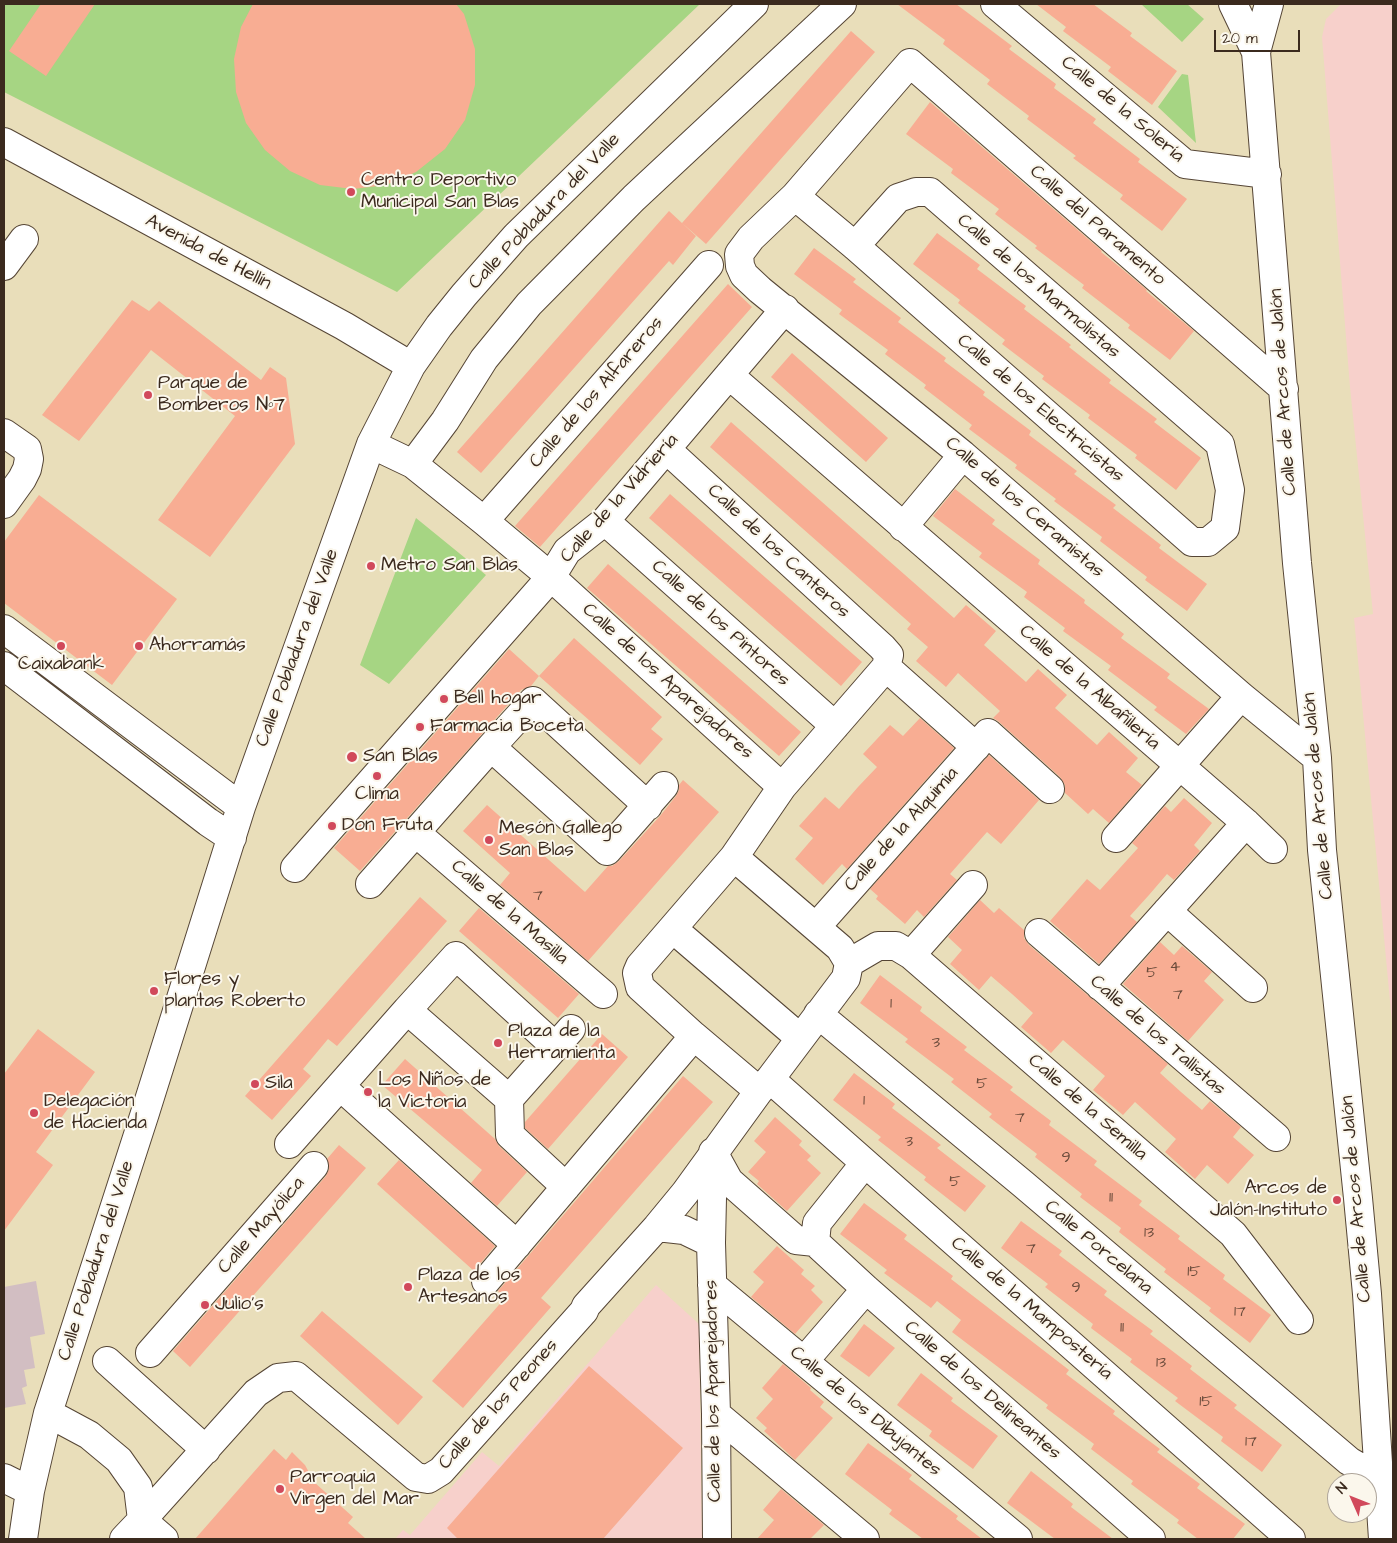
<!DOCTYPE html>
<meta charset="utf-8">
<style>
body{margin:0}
#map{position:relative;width:1397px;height:1543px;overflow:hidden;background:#e9deba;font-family:"Architects Daughter",sans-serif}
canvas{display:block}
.frame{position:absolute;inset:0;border:5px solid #3b2a1e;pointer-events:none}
.north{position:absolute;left:1327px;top:1473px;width:50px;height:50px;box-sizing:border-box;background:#fbf7ec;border:1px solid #aea59a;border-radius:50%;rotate:314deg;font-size:14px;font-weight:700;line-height:20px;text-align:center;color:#3b2a1e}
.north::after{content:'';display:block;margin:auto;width:18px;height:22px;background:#d1495b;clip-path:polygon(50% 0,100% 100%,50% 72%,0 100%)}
.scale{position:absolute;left:1214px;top:30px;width:86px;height:22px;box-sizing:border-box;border:2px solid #3b2a1e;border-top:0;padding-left:6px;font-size:15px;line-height:18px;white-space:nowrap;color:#3b2a1e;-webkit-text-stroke:4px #fbf7ec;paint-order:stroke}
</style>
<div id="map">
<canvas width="1397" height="1543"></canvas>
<div class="frame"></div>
<div class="north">N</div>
<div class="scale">20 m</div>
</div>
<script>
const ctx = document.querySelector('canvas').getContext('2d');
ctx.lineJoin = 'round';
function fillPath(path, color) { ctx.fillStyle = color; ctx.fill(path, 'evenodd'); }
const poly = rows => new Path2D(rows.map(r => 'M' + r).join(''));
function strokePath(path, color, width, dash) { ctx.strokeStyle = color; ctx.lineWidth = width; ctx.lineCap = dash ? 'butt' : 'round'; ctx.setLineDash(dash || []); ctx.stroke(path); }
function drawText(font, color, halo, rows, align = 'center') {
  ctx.font = font + ' "Architects Daughter",sans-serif'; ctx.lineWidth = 4; ctx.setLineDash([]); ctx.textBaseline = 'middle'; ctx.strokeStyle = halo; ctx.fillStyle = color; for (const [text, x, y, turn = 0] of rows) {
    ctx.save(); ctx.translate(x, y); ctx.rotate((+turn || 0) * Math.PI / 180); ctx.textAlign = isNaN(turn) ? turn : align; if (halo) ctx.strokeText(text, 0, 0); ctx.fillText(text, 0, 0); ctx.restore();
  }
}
const built = poly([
 [1341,4,1393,4,1393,1033,1354,618,1373,614,1350,387,1322,37,1326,19],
 [656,1285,699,1324,702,1539,395,1539,403,1530,410,1535,482,1452,499,1466]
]);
const industrial = poly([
 [36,1281,45,1334,30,1337,35,1368,24,1370,27,1386,22,1388,26,1404,4,1408,4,1287]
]);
const green = poly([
 [4,4,700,4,397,292,4,92],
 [1141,4,1187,4,1204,19,1182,42],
 [1182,74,1188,75,1196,143,1158,107],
 [416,518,486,575,389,684,360,665]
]);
const building = poly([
 [41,4,95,4,46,76,9,51],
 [253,4,456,4,464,14,475,49,475,85,465,120,445,149,416,172,386,185,353,189,320,185,290,171,265,150,246,123,236,92,234,59,241,27],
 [897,4,956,4,1012,46,1009,49,1056,84,1054,88,1096,119,1093,123,1140,159,1138,162,1187,199,1162,231,1120,199,1123,195,1073,158,1076,156,1027,119,1029,116,987,84,990,80,943,44,945,40],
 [1036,4,1093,4,1132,33,1130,36,1177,71,1152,105,1108,71,1111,67,1063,31,1066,27],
 [851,31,875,52,706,244,682,223],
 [930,102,1102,251,1101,252,1121,268,1147,290,1146,291,1194,331,1170,360,1128,328,1130,325,1082,288,1084,285,1035,248,1037,246,995,214,999,209,951,173,953,169,906,134],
 [669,211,696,236,673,265,669,261,481,473,457,452],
 [937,233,980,265,977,269,1026,306,1024,309,1071,345,1069,347,1111,380,1109,383,1157,419,1154,422,1201,458,1176,490,1135,458,1137,455,1088,418,1090,415,1042,379,1044,376,1002,344,1005,340,958,303,960,300,913,264],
 [814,248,856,279,853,282,901,318,898,322,946,358,944,361,985,392,983,395,1031,431,1029,435,1077,471,1074,474,1116,505,1113,508,1161,545,1159,548,1207,584,1187,611,1145,580,1147,577,1100,541,1102,537,1054,501,1056,499,1015,468,1017,465,969,429,972,425,924,388,926,385,885,354,888,350,839,314,842,310,794,274],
 [728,284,752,307,540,547,515,526],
 [132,300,149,311,159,301,261,380,270,367,286,378,295,444,210,557,158,520,235,416,151,350,79,441,42,415],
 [792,353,888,438,866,462,771,377],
 [731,422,954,618,966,605,996,631,984,645,1026,682,1038,669,1067,695,1055,708,1097,745,1109,732,1138,758,1126,772,1142,785,1109,823,1093,809,1088,814,1065,793,1065,785,1060,777,998,721,993,718,1000,711,958,673,946,687,916,661,928,647,907,629,911,624,710,447],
 [955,489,995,520,992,524,1040,560,1038,564,1085,600,1084,603,1124,634,1121,638,1170,674,1167,678,1209,709,1186,734,1154,710,1157,707,1108,670,1111,666,1063,631,1065,628,1024,597,1027,592,979,557,982,553,933,516],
 [670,494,862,662,841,686,649,518],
 [39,495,177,599,112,685,4,603,4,542],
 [608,564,801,732,779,756,587,588],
 [574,638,662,717,651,729,663,739,640,765,539,676,531,686,521,690,360,871,334,848,509,649,539,676],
 [920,718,954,748,847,869,842,864,823,885,795,859,813,838,799,826,825,797,839,809,858,787,877,767,863,754,890,725,903,736],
 [989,755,1039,800,1001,844,987,832,950,874,957,880,924,917,917,910,905,924,876,899,878,896,870,889],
 [683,780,719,812,588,961,500,885,510,873,463,831,487,805,585,892,608,866,612,866,619,861,660,816,676,796,679,790,679,785],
 [1184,798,1212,823,1194,845,1200,851,1174,880,1167,874,1149,895,1130,916,1137,922,1099,964,1050,921,1087,879,1100,890,1138,848,1132,843,1165,806,1171,812],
 [420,897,447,921,337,1046,328,1039,303,1069,311,1076,272,1120,245,1096],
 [980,900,994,913,999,908,1024,930,1024,938,1029,945,1168,1064,1160,1073,1181,1092,1202,1110,1210,1101,1241,1127,1233,1137,1254,1155,1228,1184,1207,1165,1195,1179,1165,1152,1176,1139,1135,1102,1123,1115,1093,1090,1105,1076,1063,1040,1051,1053,1021,1027,1033,1013,1012,994,991,976,979,990,950,964,962,950,948,937],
 [479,908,579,994,558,1018,459,931],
 [1160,942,1174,955,1182,946,1212,972,1204,981,1224,1000,1188,1041,1123,984],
 [880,975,922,1007,920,1011,967,1047,964,1050,1013,1087,1010,1090,1051,1121,1049,1125,1097,1161,1094,1165,1142,1201,1139,1205,1180,1236,1178,1239,1225,1275,1223,1279,1271,1315,1250,1343,1209,1311,1211,1308,1164,1272,1166,1269,1119,1232,1121,1228,1080,1197,1082,1194,1035,1157,1037,1154,989,1117,992,1114,951,1082,954,1079,905,1042,908,1039,860,1003],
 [38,1029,95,1072,36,1152,53,1165,4,1231,4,1074],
 [602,1034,628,1057,548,1149,525,1128,525,1122],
 [405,1059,495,1139,499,1146,527,1172,497,1206,471,1183,482,1170,382,1085],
 [854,1073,895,1104,892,1108,941,1145,937,1148,986,1186,965,1212,924,1180,926,1177,878,1140,881,1137,833,1100],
 [683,1076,713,1102,541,1298,551,1307,463,1408,432,1381,505,1298,498,1291],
 [775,1117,802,1141,799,1145,811,1156,807,1160,821,1173,787,1211,757,1184,759,1181,748,1172,766,1152,754,1141],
 [339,1145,366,1168,190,1367,173,1351,326,1176,329,1169,327,1159],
 [399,1160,495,1246,474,1271,377,1184],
 [864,1203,907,1235,904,1239,953,1276,951,1279,1069,1370,1066,1374,1115,1411,1113,1414,1160,1449,1157,1452,1200,1484,1197,1488,1245,1524,1233,1539,1198,1539,1177,1523,1179,1520,1131,1484,1133,1481,1091,1449,1094,1444,1046,1408,1048,1405,952,1332,961,1320,937,1301,931,1308,884,1273,887,1270,840,1234],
 [1021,1221,1062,1251,1059,1255,1107,1291,1104,1295,1153,1331,1150,1334,1192,1366,1190,1369,1237,1405,1234,1408,1282,1445,1262,1472,1221,1441,1223,1437,1175,1401,1178,1398,1130,1362,1132,1359,1091,1328,1093,1324,1045,1287,1048,1284,1001,1248],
 [777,1246,804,1270,801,1274,815,1286,811,1290,823,1302,795,1334,751,1297,764,1282,753,1272],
 [322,1311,423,1397,398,1425,300,1336],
 [864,1324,895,1348,869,1377,840,1356],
 [783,1364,811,1388,810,1390,824,1402,820,1407,833,1418,795,1460,764,1431,767,1428,756,1418,773,1399,762,1388],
 [589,1366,683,1448,603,1539,458,1539,447,1528],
 [921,1373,953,1398,951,1401,998,1436,973,1469,929,1436,932,1431,897,1405],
 [868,1443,912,1475,909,1479,958,1516,956,1519,982,1539,923,1539,889,1514,892,1510,845,1474],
 [274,1449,286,1460,292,1452,305,1465,314,1482,353,1517,348,1523,366,1539,195,1539],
 [1031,1471,1073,1504,1071,1507,1113,1539,1055,1539,1007,1503],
 [781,1489,824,1525,810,1539,757,1539,774,1520,763,1510]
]);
const minor = poly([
 [995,4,1185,164,1267,174],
 [1233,4,1256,52,1297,563,1317,758,1322,850,1358,1198,1367,1294,1383,1539],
 [1256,52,1269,4],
 [4,142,344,326,411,366],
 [795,196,855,246,1192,542,1208,542,1225,528,1230,490,1220,444,930,192,916,192,898,198,855,246],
 [4,266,24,239],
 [729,375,1246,823,1273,849],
 [1284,389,910,63,795,196,751,238,739,254,740,266,744,275,760,290,963,455,1241,696,1317,758],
 [4,433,27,449,29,459,27,469,22,479,4,504],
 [371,444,413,464,484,521,551,577,782,787],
 [413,464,445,421,484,359,529,304,634,198,842,4],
 [484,521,709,265],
 [605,521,835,726],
 [903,527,963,455],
 [4,629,241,807],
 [4,666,208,822,232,838],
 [886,667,976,747],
 [491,747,533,701,648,806],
 [415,832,603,994],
 [1116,838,1241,696],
 [734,857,840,948,849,963,846,978,770,1079,759,1091],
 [295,868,551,577,567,551,605,521,785,309],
 [370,884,491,747,607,851,664,786],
 [1167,911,1253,988],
 [816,927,988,733,1050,789],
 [673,929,800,1038],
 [1039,933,1276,1137],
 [911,955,973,885],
 [849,963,878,946,896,946,911,955,1233,1234,1299,1320],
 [1100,986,1246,823],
 [407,1010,456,956,556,1047],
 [818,1014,1023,1184,1349,1461,1380,1479],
 [770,1079,1291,1539],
 [340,1086,517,1245],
 [509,1099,510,1135,566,1187],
 [289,1144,407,1010,509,1099,571,1029],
 [713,1152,729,1181,796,1240,815,1242,866,1289,1151,1539],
 [713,1153,711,1243,716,1414,717,1539],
 [657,1227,684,1230,711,1243],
 [815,1242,817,1223,865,1163],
 [486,1281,694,1036],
 [712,1285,1018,1539],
 [150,1353,314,1166],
 [107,1361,206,1450],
 [804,1361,866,1289],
 [48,1413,89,1435,119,1460,138,1487,142,1520,124,1539],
 [716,1414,865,1539],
 [4,1478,30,1491],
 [23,1539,30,1491,48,1413,145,1113,241,807,371,444,411,366,439,326,464,295,516,236,754,4],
 [164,1539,142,1520,256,1393,278,1378,296,1376,416,1477,428,1479,441,1471,584,1311,586,1306,657,1227,685,1193,759,1091,694,1036,640,987,637,973,640,966,734,857,782,787,886,667,889,655,882,647,666,449]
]);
const markers = [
 [351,192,5,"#d1495b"],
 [148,395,5,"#d1495b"],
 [371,566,5,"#d1495b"],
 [61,646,5,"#d1495b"],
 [139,646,5,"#d1495b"],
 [444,699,5,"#d1495b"],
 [420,727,5,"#d1495b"],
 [352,757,6,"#d1495b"],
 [377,776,5,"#d1495b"],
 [332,826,5,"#d1495b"],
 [489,840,5,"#d1495b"],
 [154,991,5,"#d1495b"],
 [498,1043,5,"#d1495b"],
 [255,1084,5,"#d1495b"],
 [368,1092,5,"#d1495b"],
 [34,1113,5,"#d1495b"],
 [1337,1200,5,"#d1495b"],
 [408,1287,5,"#d1495b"],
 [205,1305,5,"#d1495b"],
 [280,1489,5,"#d1495b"]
];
const numberNames = [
 ["7",538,897],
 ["4",1175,968],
 ["5",1152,974],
 ["7",1178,996],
 ["1",891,1005],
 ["3",936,1044],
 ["5",982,1085],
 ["1",864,1102],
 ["7",1020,1119],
 ["3",909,1143],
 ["9",1066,1159],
 ["5",955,1183],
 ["11",1111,1199],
 ["13",1149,1234],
 ["7",1031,1250],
 ["15",1194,1273],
 ["9",1076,1289],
 ["17",1240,1313],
 ["11",1122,1329],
 ["13",1161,1364],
 ["15",1206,1403],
 ["17",1251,1443]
];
const streetNames = [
 ["Calle de la Solería",1122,110,40],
 ["Calle Pobladura del Valle",545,212,-46],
 ["Calle del Paramento",1097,226,41],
 ["Avenida de Hellín",208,253,28],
 ["Calle de los Marmolistas",1038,287,41],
 ["Calle de Arcos de Jalón",1284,392,-94],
 ["Calle de los Alfareros",597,393,-49],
 ["Calle de los Electricistas",1040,409,41],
 ["Calle de la Vidriería",620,499,-48],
 ["Calle de los Ceramistas",1024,508,41],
 ["Calle de los Canteros",778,552,43],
 ["Calle de los Pintores",720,624,42],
 ["Calle Pobladura del Valle",298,648,-70],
 ["Calle de los Aparejadores",667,682,42],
 ["Calle de la Albañilería",1089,688,41],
 ["Calle de Arcos de Jalón",1319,796,-95],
 ["Calle de la Alquimia",902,830,-48],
 ["Calle de la Masilla",509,913,41],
 ["Calle de los Tallistas",1157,1036,41],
 ["Calle de la Semilla",1087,1108,41],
 ["Calle de Arcos de Jalón",1357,1199,-95],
 ["Calle Mayólica",262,1226,-49],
 ["Calle Porcelana",1098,1248,40],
 ["Calle Pobladura del Valle",97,1261,-72],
 ["Calle de la Mampostería",1031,1309,41],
 ["Calle de los Aparejadores",714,1391,-91],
 ["Calle de los Delineantes",982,1391,41],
 ["Calle de los Peones",499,1405,-48],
 ["Calle de los Dibujantes",865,1412,40]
];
const poiNames = [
 ["Centro Deportivo",361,181],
 ["Municipal San Blas",361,203],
 ["Parque de",158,384],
 ["Bomberos Nº7",158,406],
 ["Metro San Blas",381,566],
 ["Ahorramás",149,646],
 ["Caixabank",61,665,"center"],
 ["Bell hogar",454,699],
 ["Farmacia Boceta",430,727],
 ["San Blas",363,757],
 ["Clima",377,795,"center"],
 ["Don Fruta",342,826],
 ["Mesón Gallego",499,829],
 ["San Blas",499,851],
 ["Flores y",164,980],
 ["plantas Roberto",164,1002],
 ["Plaza de la",508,1032],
 ["Herramienta",508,1054],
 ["Los Niños de",378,1081],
 ["la Victoria",378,1103],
 ["Sila",265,1084],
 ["Delegación",44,1102],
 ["de Hacienda",44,1124],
 ["Arcos de",1327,1189,"right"],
 ["Jalón-Instituto",1327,1211,"right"],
 ["Plaza de los",418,1276],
 ["Artesanos",418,1298],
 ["Julio's",215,1305],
 ["Parroquia",290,1478],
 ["Virgen del Mar",290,1500]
];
fillPath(built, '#f7d0cb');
fillPath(industrial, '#d2bec2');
fillPath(green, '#a6d583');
fillPath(building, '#f8ad93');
strokePath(minor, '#554535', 30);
strokePath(minor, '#fff', 28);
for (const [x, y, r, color] of markers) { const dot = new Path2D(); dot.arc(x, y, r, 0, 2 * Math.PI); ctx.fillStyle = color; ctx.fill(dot); strokePath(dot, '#fbf7ec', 2); }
drawText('16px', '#6a4b3b', null, numberNames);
drawText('19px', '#3b2a1e', '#fbf7ec', streetNames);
drawText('19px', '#3b2a1e', '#fbf7ec', poiNames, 'left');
</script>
